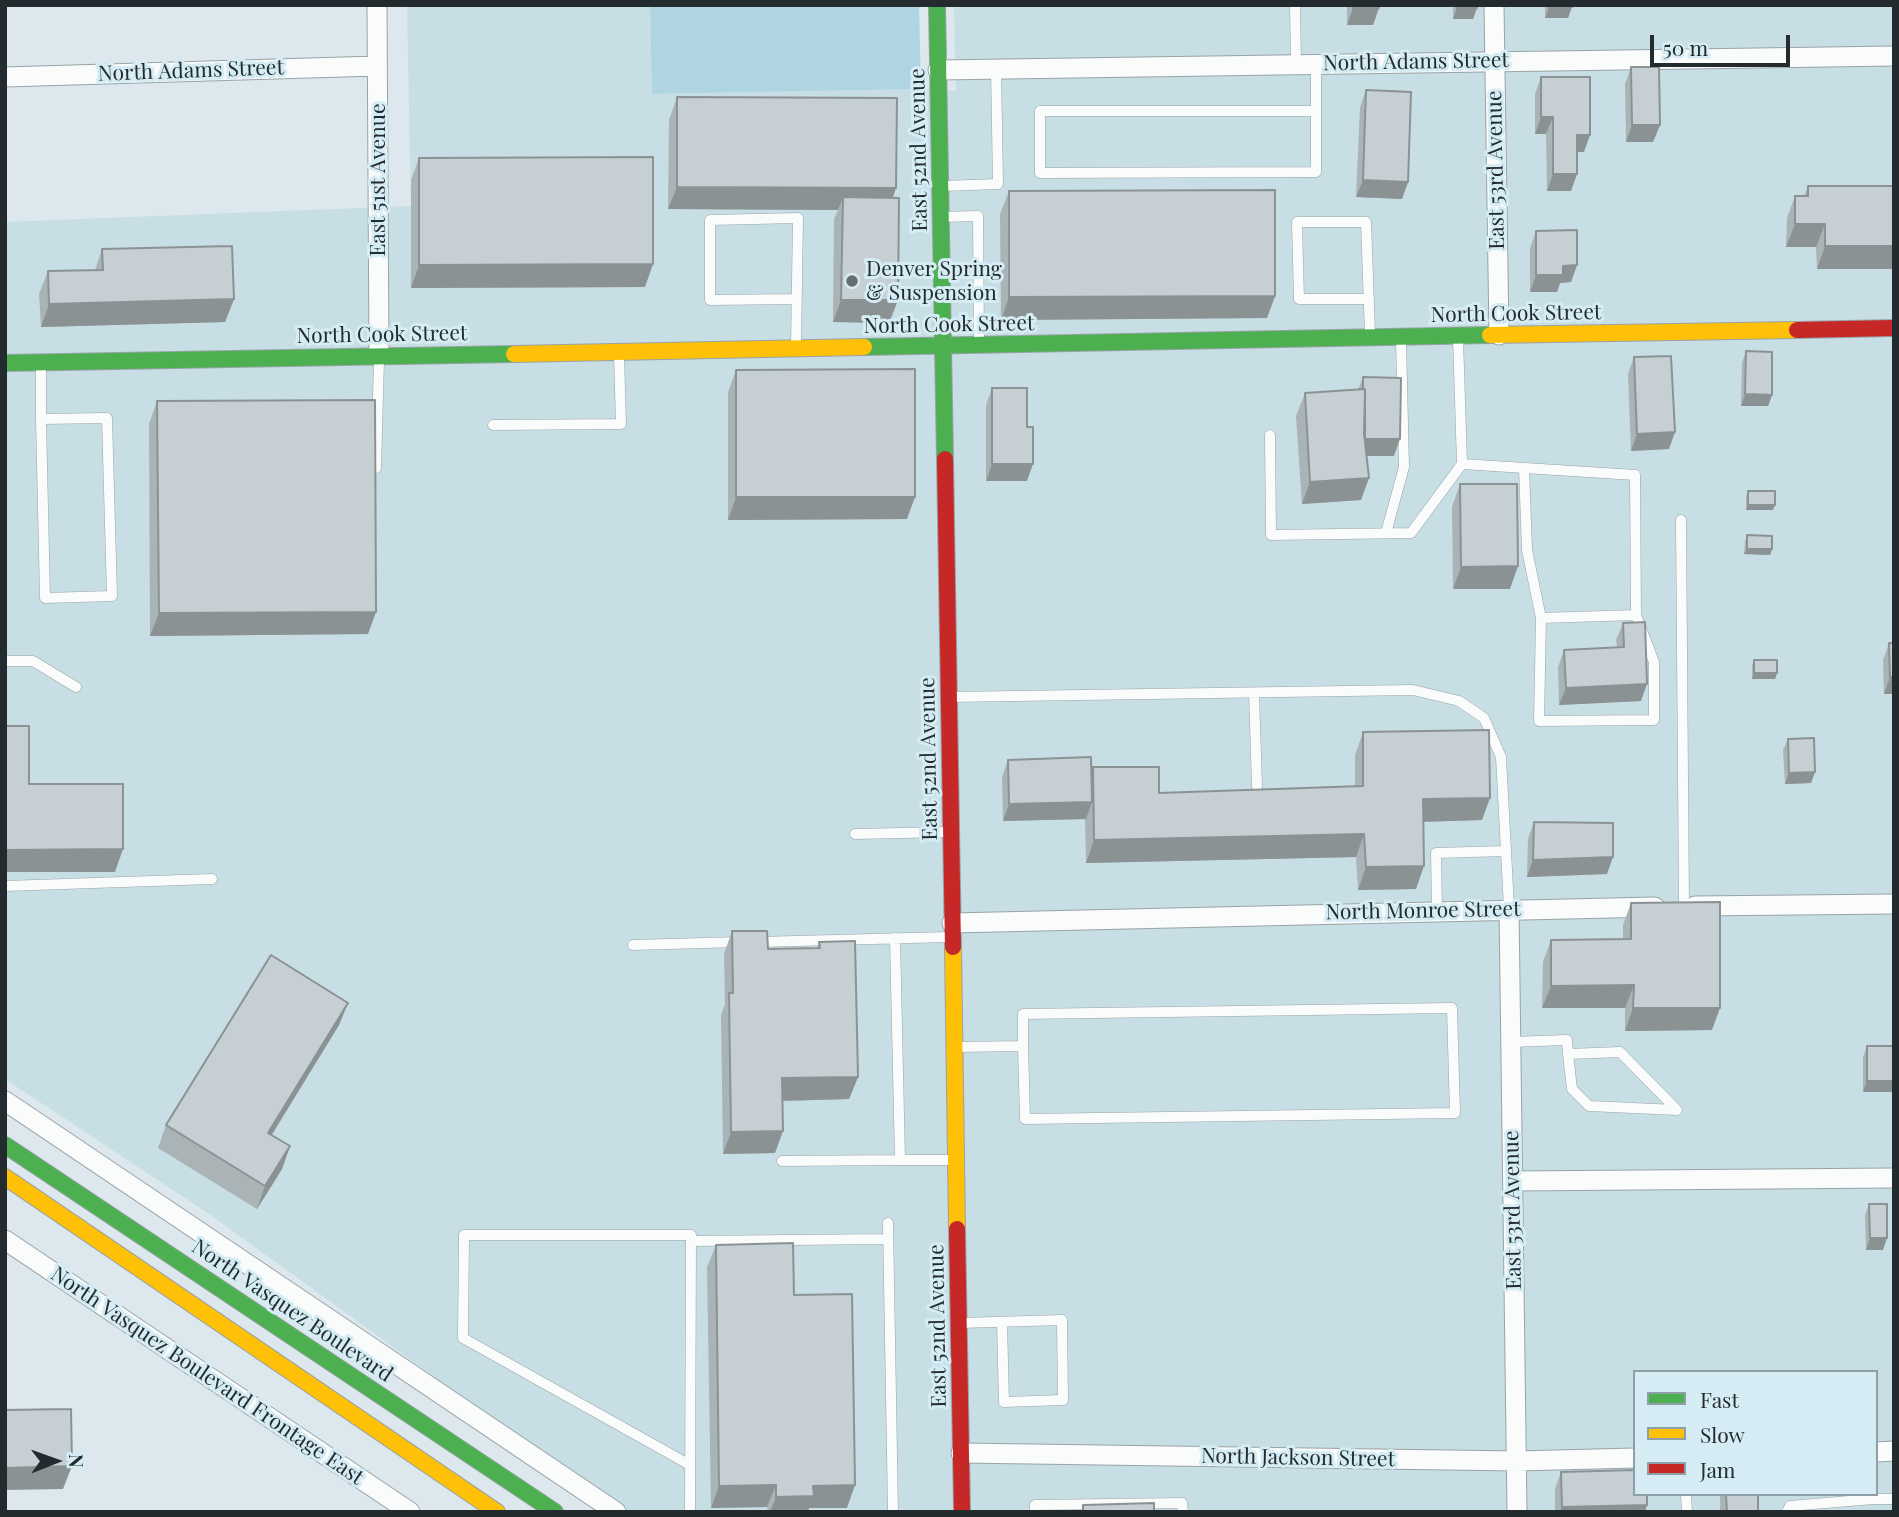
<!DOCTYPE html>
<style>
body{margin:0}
#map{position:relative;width:1899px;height:1517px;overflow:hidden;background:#dce8ed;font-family:"Playfair Display",serif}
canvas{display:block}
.frame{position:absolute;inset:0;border:7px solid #232b2e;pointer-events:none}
.legend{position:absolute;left:1633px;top:1370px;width:245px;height:126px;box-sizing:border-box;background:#d5ecf4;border:2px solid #8e9fa5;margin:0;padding:9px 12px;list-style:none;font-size:21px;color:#232b2e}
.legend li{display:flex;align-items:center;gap:14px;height:35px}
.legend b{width:35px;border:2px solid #8e9fa5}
.north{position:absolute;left:21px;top:1426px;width:70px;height:70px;-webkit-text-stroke:5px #d5ecf4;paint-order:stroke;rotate:89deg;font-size:19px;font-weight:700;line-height:28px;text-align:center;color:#232b2e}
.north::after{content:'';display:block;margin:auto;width:24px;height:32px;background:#232b2e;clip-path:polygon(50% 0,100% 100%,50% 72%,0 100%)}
.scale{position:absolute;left:1650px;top:35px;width:140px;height:32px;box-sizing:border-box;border:4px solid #232b2e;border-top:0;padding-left:9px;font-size:21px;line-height:24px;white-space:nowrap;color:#232b2e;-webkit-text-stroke:5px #d5ecf4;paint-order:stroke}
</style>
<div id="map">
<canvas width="1899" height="1517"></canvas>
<div class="frame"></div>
<ul class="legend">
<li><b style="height:9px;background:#4caf50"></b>Fast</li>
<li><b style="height:9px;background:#ffc107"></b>Slow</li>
<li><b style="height:9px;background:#c62828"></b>Jam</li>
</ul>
<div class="north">N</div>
<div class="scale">50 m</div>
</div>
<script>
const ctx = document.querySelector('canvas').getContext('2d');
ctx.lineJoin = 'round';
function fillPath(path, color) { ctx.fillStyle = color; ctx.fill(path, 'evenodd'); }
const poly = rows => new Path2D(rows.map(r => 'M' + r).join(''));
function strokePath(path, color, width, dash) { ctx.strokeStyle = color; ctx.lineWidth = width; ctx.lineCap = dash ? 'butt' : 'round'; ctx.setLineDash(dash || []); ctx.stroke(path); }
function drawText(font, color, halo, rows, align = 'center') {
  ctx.font = font + ' "Playfair Display",serif'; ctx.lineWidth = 6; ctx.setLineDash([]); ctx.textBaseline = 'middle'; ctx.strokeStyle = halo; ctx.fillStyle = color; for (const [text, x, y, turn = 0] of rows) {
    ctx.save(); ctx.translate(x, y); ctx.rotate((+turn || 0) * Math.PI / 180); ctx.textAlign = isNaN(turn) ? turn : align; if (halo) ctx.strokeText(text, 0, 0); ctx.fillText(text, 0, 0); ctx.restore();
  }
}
const built = poly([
 [407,5,650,5,652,94,921,89,956,91,954,5,1894,5,1894,1512,621,1512,212,1216,5,1079,5,222,411,206],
 [1635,1372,1876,1372,1876,1494,1635,1494]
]);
const green = poly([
 [650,5,919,5,921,89,652,94]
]);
const lane = poly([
 [1295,5,1296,64],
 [1316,111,1040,111,1040,173,1316,172,1316,64],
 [943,186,998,184,996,69],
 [941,217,978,216,979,343],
 [1369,299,1299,299,1297,222,1366,222,1370,334],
 [796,346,798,218,710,220,710,300,796,299],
 [41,366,41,419,45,598,112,596,107,418,41,419],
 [493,425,621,424,619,355],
 [1270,435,1271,535,1411,533,1462,464,1458,337],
 [1462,464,1635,475,1636,615,1654,662,1654,720,1539,721,1541,618,1636,615],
 [376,468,379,360],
 [1524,468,1527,550,1541,618],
 [1681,520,1684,906],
 [1386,533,1404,467,1401,340],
 [5,661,33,661,76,687],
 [1254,693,1257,786],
 [949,697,1413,690,1459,701,1484,718,1501,757,1509,908],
 [855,834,947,832],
 [5,886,212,879],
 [1437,910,1436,853,1506,851],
 [757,942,949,937],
 [633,945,739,942],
 [1511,1042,1567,1040,1568,1054,1572,1089,1589,1106,1677,1110,1620,1052,1568,1054],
 [955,1047,1023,1046,1023,1014,1452,1008,1455,1113,1025,1119,1023,1046],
 [900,1160,955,1160],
 [782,1161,900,1160,895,938],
 [888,1223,893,1512],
 [691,1241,888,1239],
 [960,1323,1062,1320,1063,1400,1004,1402,1002,1322],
 [1686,1494,1687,1512],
 [1873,1495,1873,1499,1894,1499],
 [690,1512,691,1235,464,1235,463,1338,690,1465],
 [1035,1512,1035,1505,1182,1503,1183,1512],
 [1787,1512,1790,1506,1873,1499]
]);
const street = poly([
 [377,5,379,356],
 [1494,5,1499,335],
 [938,70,1894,56],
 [5,77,377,66],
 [1695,906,1894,904],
 [1509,908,1517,1512],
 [952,923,1655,907],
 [5,1101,616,1512],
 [1513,1181,1894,1178],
 [5,1240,410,1512],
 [1876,1452,1894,1451],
 [961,1453,1517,1461,1635,1458]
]);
const fast = poly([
 [937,5,945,459],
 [864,347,1490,335],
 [5,363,514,354],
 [5,1145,555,1512]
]);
const slow = poly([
 [1490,335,1797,330],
 [514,354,864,347],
 [953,947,957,1229],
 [5,1177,497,1512]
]);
const jam = poly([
 [1797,330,1894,328],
 [945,459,953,947],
 [957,1229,962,1512]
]);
const wall = poly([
 [1347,5,1379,5,1373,25,1347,25],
 [1453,5,1477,5,1473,19,1453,19],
 [1545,5,1572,5,1568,18,1545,18],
 [1631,67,1660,125,1653,142,1626,142,1625,84],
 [1541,77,1584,152,1577,152,1577,174,1571,191,1547,191,1546,134,1535,134,1535,94],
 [1366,90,1408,182,1402,199,1356,197,1360,107],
 [677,97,896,188,893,197,898,300,889,323,833,322,834,219,838,210,668,209,669,120],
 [419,158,645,287,411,288,411,180],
 [1808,186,1894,186,1894,269,1817,269,1816,247,1786,247,1787,218,1795,196,1804,196],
 [1009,191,1275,296,1267,318,1001,320,1000,214],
 [1536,231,1577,265,1571,282,1560,283,1557,292,1530,292,1530,248],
 [102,249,234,299,225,322,41,327,39,294,48,271,95,270],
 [1746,351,1772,395,1768,406,1741,406,1742,363],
 [1634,357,1669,449,1631,451,1628,374],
 [736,370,907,519,728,520,728,392],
 [1363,377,1394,456,1367,456,1361,500,1302,504,1296,416,1305,393,1358,390],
 [992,388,1027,481,986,481,986,405],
 [157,401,368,634,150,636,149,424],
 [1460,484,1510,589,1453,589,1452,507],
 [1748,491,1773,510,1746,510,1746,497],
 [1747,535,1772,549,1770,555,1744,554,1745,541],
 [1623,623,1641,701,1559,705,1558,667,1564,650,1617,647,1616,640],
 [1889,643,1894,694,1884,694,1883,660],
 [1754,660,1777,673,1775,679,1752,679,1752,666],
 [1363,732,1482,820,1423,822,1416,889,1358,890,1356,857,1086,863,1085,819,1003,821,1002,777,1008,760,1091,772,1093,767,1159,793,1355,787,1355,755],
 [1788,739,1815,772,1811,783,1785,784,1783,750],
 [1534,822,1607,874,1527,877,1528,839],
 [1631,903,1712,1030,1625,1031,1625,1008,1542,1008,1543,962,1551,940,1623,939,1623,925],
 [732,931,768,949,817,948,819,942,858,1077,849,1099,783,1101,775,1153,723,1154,721,1015,725,1004,724,954],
 [348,1003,339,1025,272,1135,290,1146,282,1169,257,1209,158,1148,166,1125],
 [1867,1046,1894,1046,1863,1092,1863,1057],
 [1869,1204,1883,1250,1866,1250,1865,1215],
 [716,1245,794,1295,847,1508,809,1508,808,1512,768,1512,767,1507,711,1508,707,1267],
 [1561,1472,1647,1505,1645,1512,1555,1512,1555,1489],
 [1721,1494,1758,1494,1758,1512,1720,1512,1720,1497]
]);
const shadedWall = poly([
 [1549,7,1572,7,1568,18,1545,18],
 [1353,8,1379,8,1373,25,1347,25],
 [1457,8,1477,8,1473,19,1453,19],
 [1541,117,1553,117,1546,134,1535,134],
 [1632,125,1660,125,1653,142,1626,142],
 [1577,135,1590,135,1584,152,1571,152],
 [1553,174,1577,174,1571,191,1547,191],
 [1363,180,1408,182,1402,199,1356,197],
 [677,187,896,188,888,211,843,197,838,210,668,209],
 [1795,224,1825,224,1816,247,1786,247],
 [1825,246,1894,246,1894,269,1817,269],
 [653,264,645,287,411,288,419,265],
 [1577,265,1571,282,1560,283,1557,292,1530,292,1536,275,1563,266],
 [1275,296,1267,318,1001,320,1009,297],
 [234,299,225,322,41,327,49,304],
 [841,300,898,300,889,323,833,322],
 [1745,394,1772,395,1768,406,1741,406],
 [1675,432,1669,449,1631,451,1637,434],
 [1362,439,1400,439,1394,456,1356,456],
 [992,464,1033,464,1027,481,986,481],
 [1369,478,1361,500,1302,504,1310,482],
 [736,497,915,497,907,519,728,520],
 [1748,505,1775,505,1773,510,1746,510],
 [1747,549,1772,549,1770,555,1744,554],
 [1518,566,1510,589,1453,589,1461,567],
 [376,612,368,634,150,636,159,613],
 [1754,673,1777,673,1775,679,1752,679],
 [1890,677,1894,677,1894,694,1884,694],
 [1647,684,1641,701,1559,705,1566,688],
 [1815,772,1811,783,1785,784,1789,773],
 [1490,798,1482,820,1415,822,1423,799],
 [1092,802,1086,819,1003,821,1009,804],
 [1364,834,1356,857,1086,863,1094,840],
 [123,849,115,872,5,872,5,850],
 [1613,857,1607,874,1527,877,1533,860],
 [1424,866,1416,889,1358,890,1366,867],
 [1634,985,1625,1008,1542,1008,1551,986],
 [348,1003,339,1025,259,1155,268,1133],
 [1633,1008,1720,1008,1712,1030,1625,1031],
 [858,1077,849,1099,774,1101,782,1078],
 [1867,1081,1894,1081,1894,1092,1863,1092],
 [783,1131,775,1153,723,1154,731,1132],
 [290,1146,282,1169,257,1209,265,1186],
 [1870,1238,1887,1238,1883,1250,1866,1250],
 [72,1466,63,1489,5,1490,5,1468],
 [776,1485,767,1507,711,1508,719,1486],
 [855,1485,847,1508,809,1508,808,1512,770,1512,776,1497,813,1486],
 [1647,1505,1645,1512,1560,1512,1562,1507]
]);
const building = poly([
 [1353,5,1379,5,1379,8,1353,8,1353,5],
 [1457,5,1477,5,1477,8,1457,8,1457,5],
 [1549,5,1572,5,1572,7,1549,7,1549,5],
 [1631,67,1659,67,1660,125,1632,125,1631,67],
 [1541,77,1590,77,1590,135,1577,135,1577,174,1553,174,1553,117,1541,117,1541,77],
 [1366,90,1411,92,1408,182,1363,180,1366,90],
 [677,97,897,98,896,188,677,187,677,97],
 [653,157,653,264,419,265,419,158,653,157],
 [1808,186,1894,186,1894,246,1825,246,1825,224,1795,224,1795,196,1808,196,1808,186],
 [1275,190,1275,296,1009,297,1009,191,1275,190],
 [843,197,899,198,898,300,841,300,843,197],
 [1577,230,1577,265,1563,266,1563,275,1536,275,1536,231,1577,230],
 [232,246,234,299,49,304,48,271,103,270,102,249,232,246],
 [1746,351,1772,352,1772,395,1745,394,1746,351],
 [1671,356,1675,432,1637,434,1634,357,1671,356],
 [915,369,915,497,736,497,736,370,915,369],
 [1363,377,1401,378,1400,439,1365,439,1365,389,1363,389,1363,377],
 [992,388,1027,388,1027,427,1033,427,1033,464,992,464,992,388],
 [1365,389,1364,433,1369,478,1310,482,1305,393,1365,389],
 [375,400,376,612,159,613,157,401,375,400],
 [1460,484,1517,484,1518,566,1461,567,1460,484],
 [1748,491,1775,491,1775,505,1748,505,1748,491],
 [1747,535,1772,536,1772,549,1747,549,1747,535],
 [1645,622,1647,684,1566,688,1564,650,1624,647,1623,623,1645,622],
 [1889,643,1894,643,1894,677,1890,677,1889,643],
 [1754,660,1777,660,1777,673,1754,673,1754,660],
 [5,726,29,726,29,784,123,784,123,849,5,850,5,726],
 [1489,730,1490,798,1423,799,1424,866,1366,867,1364,834,1094,840,1093,767,1159,767,1159,793,1363,786,1363,732,1489,730],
 [1814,738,1815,772,1789,773,1788,739,1814,738],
 [1091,757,1092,802,1009,804,1008,760,1091,757],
 [1534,822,1613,823,1613,857,1533,860,1534,822],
 [1720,902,1720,1008,1633,1008,1634,985,1551,986,1551,940,1631,939,1631,903,1720,902],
 [732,931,767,931,768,949,820,948,819,942,855,941,858,1077,782,1078,783,1131,731,1132,729,993,733,993,732,931],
 [271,955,348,1003,268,1133,290,1146,265,1186,166,1125,271,955],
 [1867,1046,1894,1046,1894,1081,1867,1081,1867,1046],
 [1869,1204,1887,1204,1887,1238,1870,1238,1869,1204],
 [793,1243,794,1295,852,1294,855,1485,813,1486,814,1496,776,1497,776,1485,719,1486,716,1245,793,1243],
 [71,1409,72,1466,5,1468,5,1410,71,1409],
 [1635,1470,1635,1494,1647,1494,1647,1505,1562,1507,1561,1472,1635,1470],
 [1726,1494,1758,1494,1758,1512,1727,1512,1726,1494],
 [1154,1503,1154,1512,1083,1512,1083,1505,1154,1503]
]);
const markers = [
 [852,281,7,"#646d71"]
];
const streetNames = [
 ["North Adams Street",1416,62,-1],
 ["North Adams Street",191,71,-2],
 ["East 52nd Avenue",919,150,-91],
 ["East 53rd Avenue",1496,170,-91],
 ["East 51st Avenue",378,180,-90],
 ["North Cook Street",1516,314,-1],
 ["North Cook Street",949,325,-1],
 ["North Cook Street",382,335,-1],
 ["East 52nd Avenue",929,759,-91],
 ["North Monroe Street",1423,911,-1],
 ["East 53rd Avenue",1513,1210,-91],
 ["North Vasquez Boulevard",292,1311,34],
 ["East 52nd Avenue",938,1326,-91],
 ["North Vasquez Boulevard Frontage East",207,1376,34],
 ["North Jackson Street",1298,1458,1]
];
const poiNames = [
 ["Denver Spring",866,269],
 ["& Suspension",866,293]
];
fillPath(built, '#c7dee5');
fillPath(green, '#b0d5e2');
strokePath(lane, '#99a3a6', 11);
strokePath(street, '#99a3a6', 21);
strokePath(fast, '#99a3a6', 18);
strokePath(slow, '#99a3a6', 18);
strokePath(jam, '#99a3a6', 18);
strokePath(lane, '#fafcfc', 10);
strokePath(street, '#fafcfc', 19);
strokePath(fast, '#4caf50', 16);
strokePath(slow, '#ffc107', 16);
strokePath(jam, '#c62828', 16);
fillPath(wall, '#aab3b6');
fillPath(shadedWall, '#8b9294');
fillPath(building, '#c6d0d4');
strokePath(building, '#8b9294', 2);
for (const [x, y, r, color] of markers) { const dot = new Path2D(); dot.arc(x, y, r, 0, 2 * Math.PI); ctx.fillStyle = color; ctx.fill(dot); strokePath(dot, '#d5ecf4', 2.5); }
drawText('21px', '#232b2e', '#d5ecf4', streetNames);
drawText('21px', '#232b2e', '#d5ecf4', poiNames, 'left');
</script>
